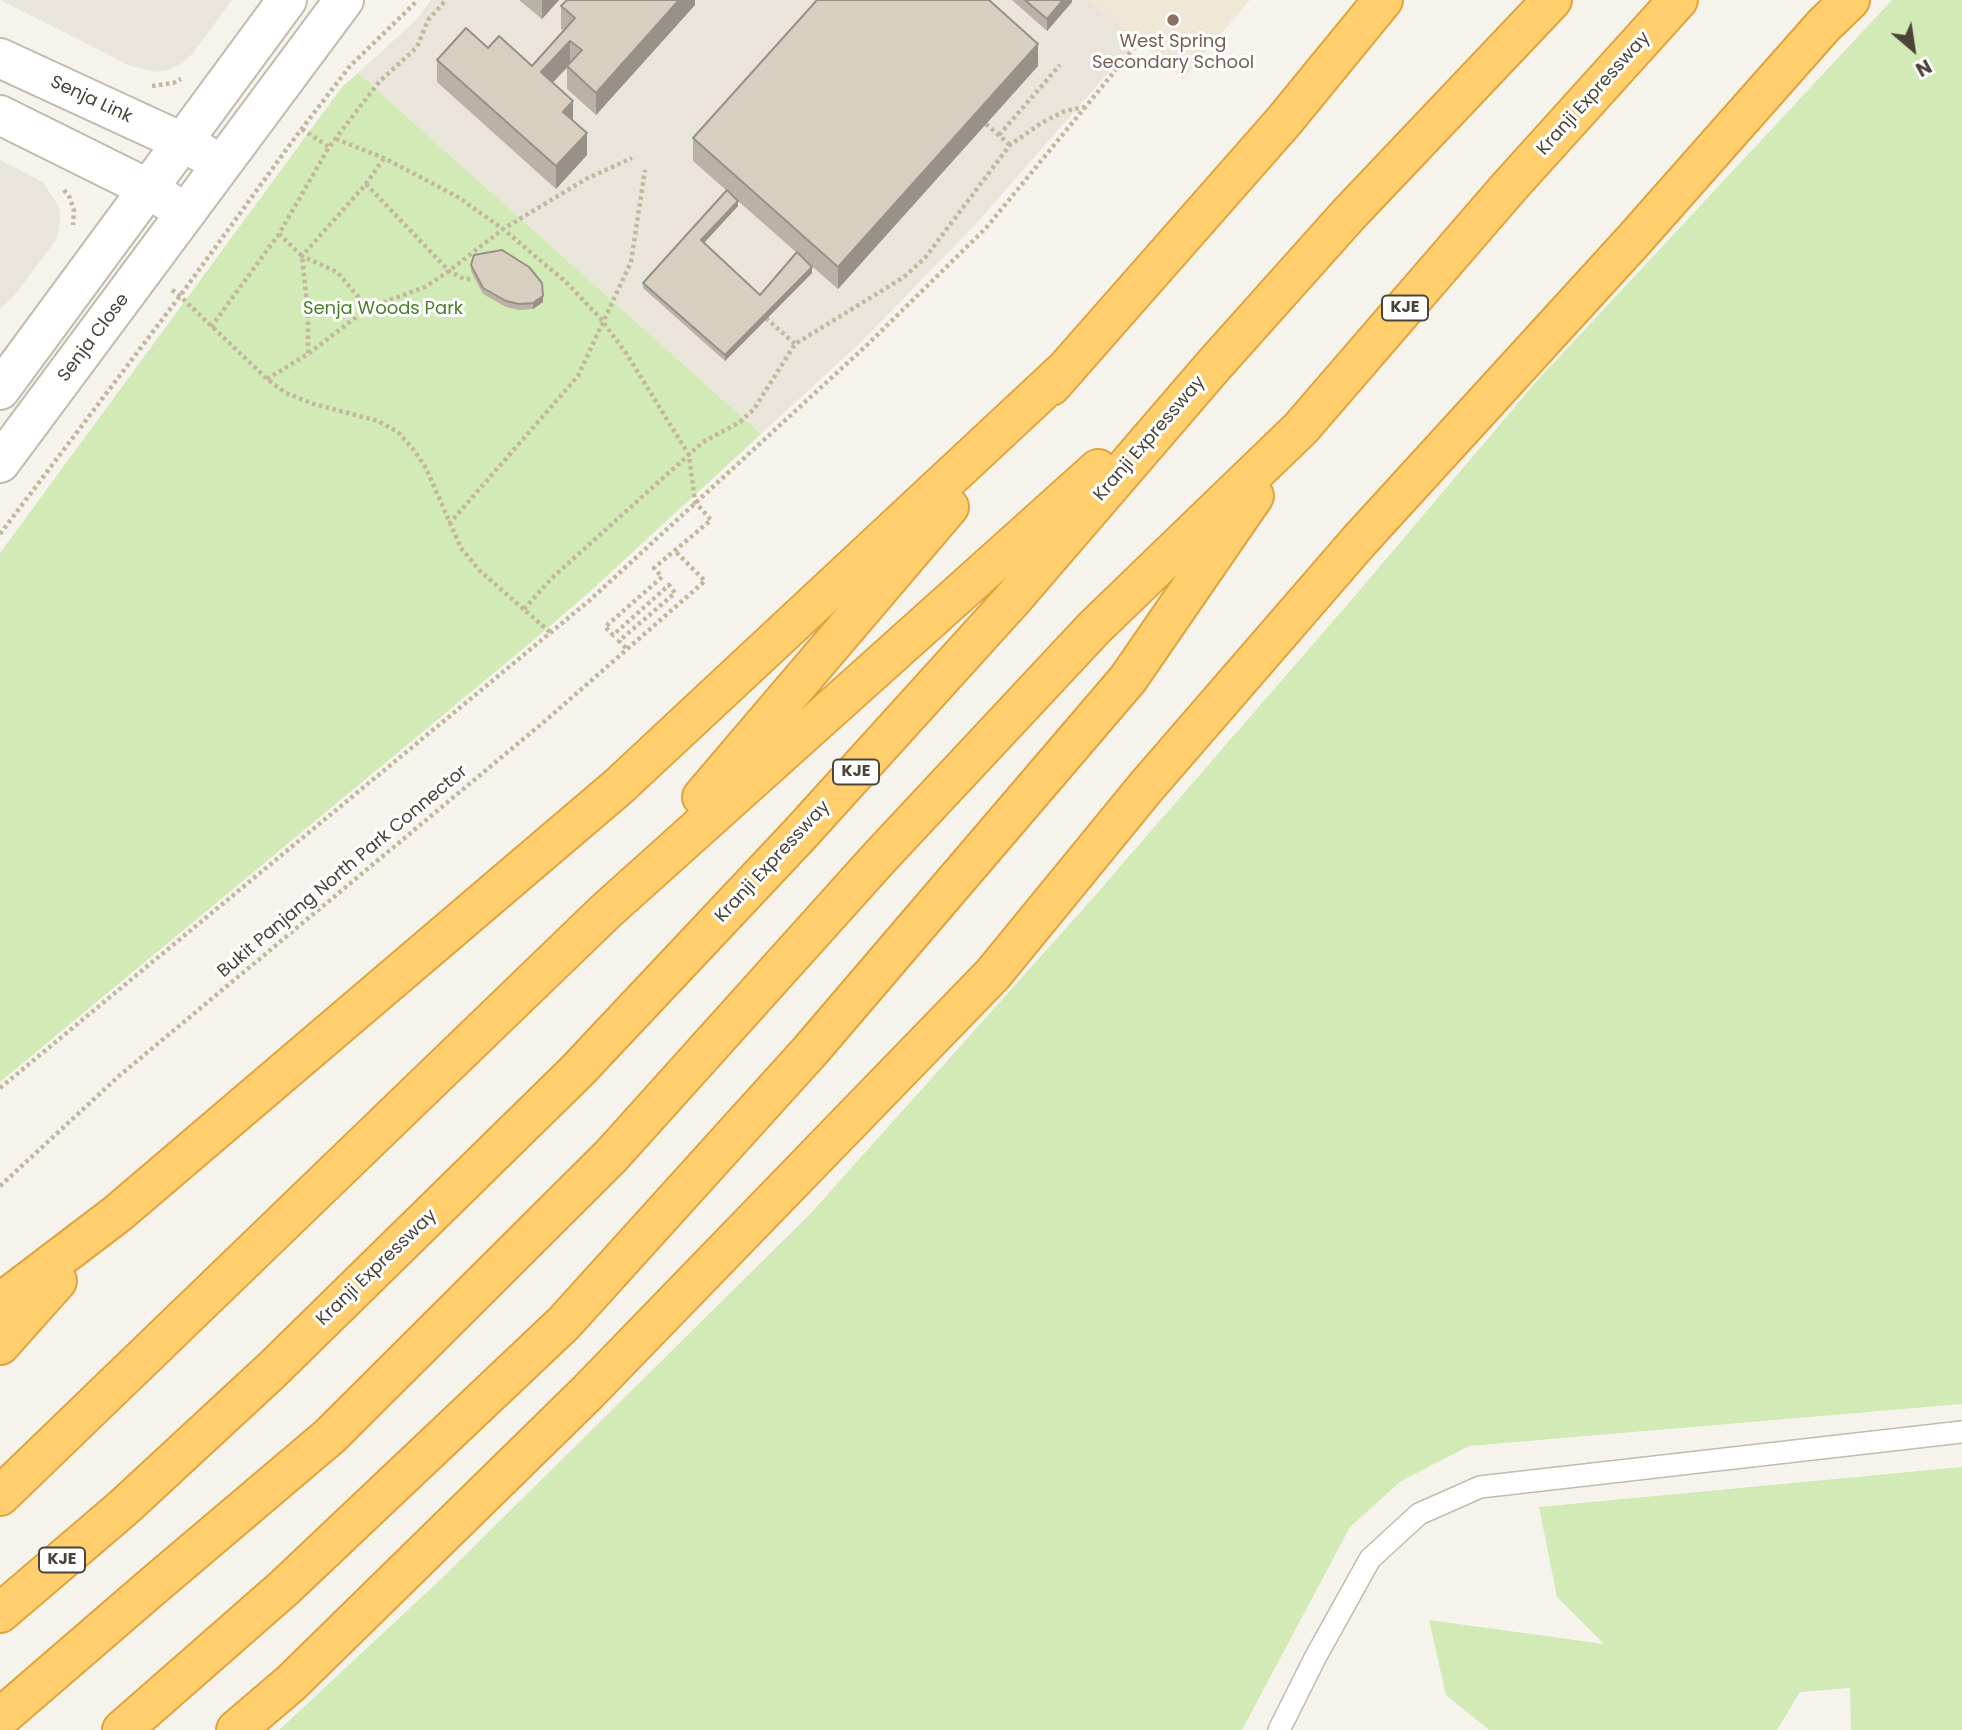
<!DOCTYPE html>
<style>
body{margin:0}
#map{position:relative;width:1962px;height:1730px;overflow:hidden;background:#f6f3ec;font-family:Poppins,sans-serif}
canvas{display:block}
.north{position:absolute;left:1878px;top:14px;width:70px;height:70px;-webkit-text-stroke:5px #fff;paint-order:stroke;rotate:151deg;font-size:19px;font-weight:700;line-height:28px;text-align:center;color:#4b4439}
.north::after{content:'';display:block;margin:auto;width:24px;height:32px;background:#4b4439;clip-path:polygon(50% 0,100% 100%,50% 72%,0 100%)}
</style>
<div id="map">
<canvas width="1962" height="1730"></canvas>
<div class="north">N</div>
</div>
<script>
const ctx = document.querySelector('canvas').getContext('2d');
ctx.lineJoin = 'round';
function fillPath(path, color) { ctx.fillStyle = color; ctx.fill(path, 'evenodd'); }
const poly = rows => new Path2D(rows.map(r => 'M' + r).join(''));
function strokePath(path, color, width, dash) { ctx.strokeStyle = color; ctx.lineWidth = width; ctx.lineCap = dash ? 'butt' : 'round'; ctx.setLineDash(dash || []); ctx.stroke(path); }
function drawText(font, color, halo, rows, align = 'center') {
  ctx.font = font + ' Poppins,sans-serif'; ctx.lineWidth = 6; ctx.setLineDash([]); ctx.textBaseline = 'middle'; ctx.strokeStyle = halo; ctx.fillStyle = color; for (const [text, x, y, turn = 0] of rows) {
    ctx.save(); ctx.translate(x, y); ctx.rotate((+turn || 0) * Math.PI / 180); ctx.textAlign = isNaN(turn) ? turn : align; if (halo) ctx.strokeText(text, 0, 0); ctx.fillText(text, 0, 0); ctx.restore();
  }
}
const residential = poly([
 [0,0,232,0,193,53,183,63,168,70,155,72,131,66],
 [431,0,1090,0,1137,40,975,225,863,340,761,434,358,73,416,20],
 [0,160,43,182,59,207,60,220,58,234,53,244,14,296,0,309]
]);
const education = poly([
 [1090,0,1250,0,1183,79]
]);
const green = poly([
 [1892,0,1962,0,1962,1404,1469,1446,1401,1481,1350,1527,1242,1730,279,1730,440,1580,811,1213,1092,899,1354,597,1535,383],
 [358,73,761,434,586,595,535,639,0,1082,0,553,342,87],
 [1962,1467,1962,1730,1851,1730,1850,1688,1800,1692,1777,1730,1489,1730,1446,1695,1429,1620,1604,1644,1557,1597,1539,1507]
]);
const path = poly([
 [152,86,173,83,181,79],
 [986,124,1010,145],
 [302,129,329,147],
 [999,135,1060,65],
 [336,139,384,158,458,197,503,229,567,283,600,318,626,353,689,455,695,502,711,520,654,568,662,577,605,627,613,635,669,585,675,593,619,641,627,649],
 [366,184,449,271,464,279,474,279],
 [64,190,70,198,74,211,73,225],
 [172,290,180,296,267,379,286,393,314,404,378,421,398,432,413,449,426,468,461,548,480,571,551,633],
 [368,308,337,272,302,256,366,184,384,158],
 [766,318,795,344],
 [211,327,279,234],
 [308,353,308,313,302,256,279,234,329,147,379,82,417,47,428,20,446,0],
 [267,379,308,354,368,308,425,287,449,271,503,229,586,179,632,158],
 [449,524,578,376,631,262,645,170],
 [0,534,180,296,294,139,350,66,418,0],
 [524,609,553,577,703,442,740,422,754,409,795,344,904,277,925,258,1010,145,1043,122,1065,111,1085,107],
 [0,1088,590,600,867,345,986,228,1137,44],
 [0,1186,119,1076,545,721,705,581,675,551]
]);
const service = poly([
 [1279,1730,1315,1658,1370,1559,1419,1514,1480,1487,1962,1432]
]);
const minor = poly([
 [0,58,182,142,204,154],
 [0,115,147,188,169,202],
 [0,390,287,0],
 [0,463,344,0]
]);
const motorway = poly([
 [1051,386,1284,121,1383,0],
 [702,797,949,507],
 [0,1303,117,1214,618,787,1067,368],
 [0,1345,57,1281],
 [0,1496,606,911,1098,469],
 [0,1613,123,1508,272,1370,577,1071,800,834,1011,601,1214,365,1349,214,1552,0],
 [0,1718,153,1586,330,1436,612,1155,879,858,1094,628,1301,428,1509,187,1678,0],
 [122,1730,284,1588,564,1323,810,1051,1128,679,1254,496],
 [236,1730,291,1683,587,1393,993,974,1146,787,1359,541,1633,241,1824,25,1850,0]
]);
const wall = poly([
 [519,0,559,0,542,19],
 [695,0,695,5,596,115,567,89,567,68,552,83,573,121,587,155,556,189,437,82,437,60,488,48,532,66,564,31,561,29,561,6],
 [1012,0,1072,0,1072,2,1047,31],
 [1038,66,838,289,806,261,812,273,725,361,643,288,643,283,727,191,693,161,693,138],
 [737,200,796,252,760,295,704,243,738,206],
 [471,265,543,302,533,309,519,310,506,307,483,294,471,271]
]);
const shadedWall = poly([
 [542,0,559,0,542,19],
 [679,0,695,0,695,5,596,115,596,93],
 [1063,0,1072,0,1072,2,1047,31,1047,19],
 [570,41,570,64,541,95,541,72],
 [1038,44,1038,66,838,289,838,267],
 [573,101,573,124,563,112],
 [587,133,587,155,556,189,556,166],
 [738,201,738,206,701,246,701,240],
 [812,267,812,273,725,361,725,355],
 [543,296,543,302,533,309,533,303]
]);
const building = poly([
 [567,0,679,0,596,93,567,66,582,50,570,41,541,72,573,101,563,112,587,133,556,166,437,60,466,28,488,48,499,36,532,66,575,18,561,6,567,0],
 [817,0,989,0,1038,44,838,267,693,138,817,0],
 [1025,0,1063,0,1047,19,1025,0],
 [727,190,738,201,701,240,760,295,797,252,812,267,725,355,643,283,727,190],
 [502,250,529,267,542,283,543,296,533,303,519,304,506,301,483,288,471,265,474,255,502,250]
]);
const markers = [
 [1173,20,7,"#8d6e63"]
];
const shields = [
 [1405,308,46],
 [856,772,46],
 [62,1560,46]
];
const shieldNames = [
 ["KJE",1405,308],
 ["KJE",856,772],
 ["KJE",62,1560]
];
const educationNames = [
 ["West Spring",1173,42],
 ["Secondary School",1173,63]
];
const streetNames = [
 ["Kranji Expressway",1594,94,-48],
 ["Senja Link",91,100,25],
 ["Senja Close",94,338,-53],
 ["Kranji Expressway",1150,439,-49],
 ["Kranji Expressway",773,862,-47],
 ["Bukit Panjang North Park Connector",343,872,-40],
 ["Kranji Expressway",377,1268,-44]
];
const parkNames = [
 ["Senja Woods Park",383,309]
];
fillPath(residential, '#eae5da');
fillPath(education, '#efe8d6');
fillPath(green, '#d2eab5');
strokePath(service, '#c2bbae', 24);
strokePath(minor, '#c2bbae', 42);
strokePath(motorway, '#e0a43c', 42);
strokePath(path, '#c4b79f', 4.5, [3.5, 3.5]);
strokePath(service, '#fff', 21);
strokePath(minor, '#fff', 38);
strokePath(motorway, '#ffcf6e', 38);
fillPath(wall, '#bab2a6');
fillPath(shadedWall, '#979187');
fillPath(building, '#d8cfc1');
strokePath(building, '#979187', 2);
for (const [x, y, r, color] of markers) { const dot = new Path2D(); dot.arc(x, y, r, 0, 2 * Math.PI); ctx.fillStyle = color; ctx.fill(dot); strokePath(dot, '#fff', 2.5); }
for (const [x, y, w] of shields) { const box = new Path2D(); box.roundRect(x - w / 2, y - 12.5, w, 25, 5); ctx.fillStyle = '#fff'; ctx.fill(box); strokePath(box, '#4b4439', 2); }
drawText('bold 16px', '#4b4439', null, shieldNames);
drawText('18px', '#785e54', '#fff', educationNames);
drawText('18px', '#4b4439', '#fff', streetNames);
drawText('18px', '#4a7f2a', '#fff', parkNames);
</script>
